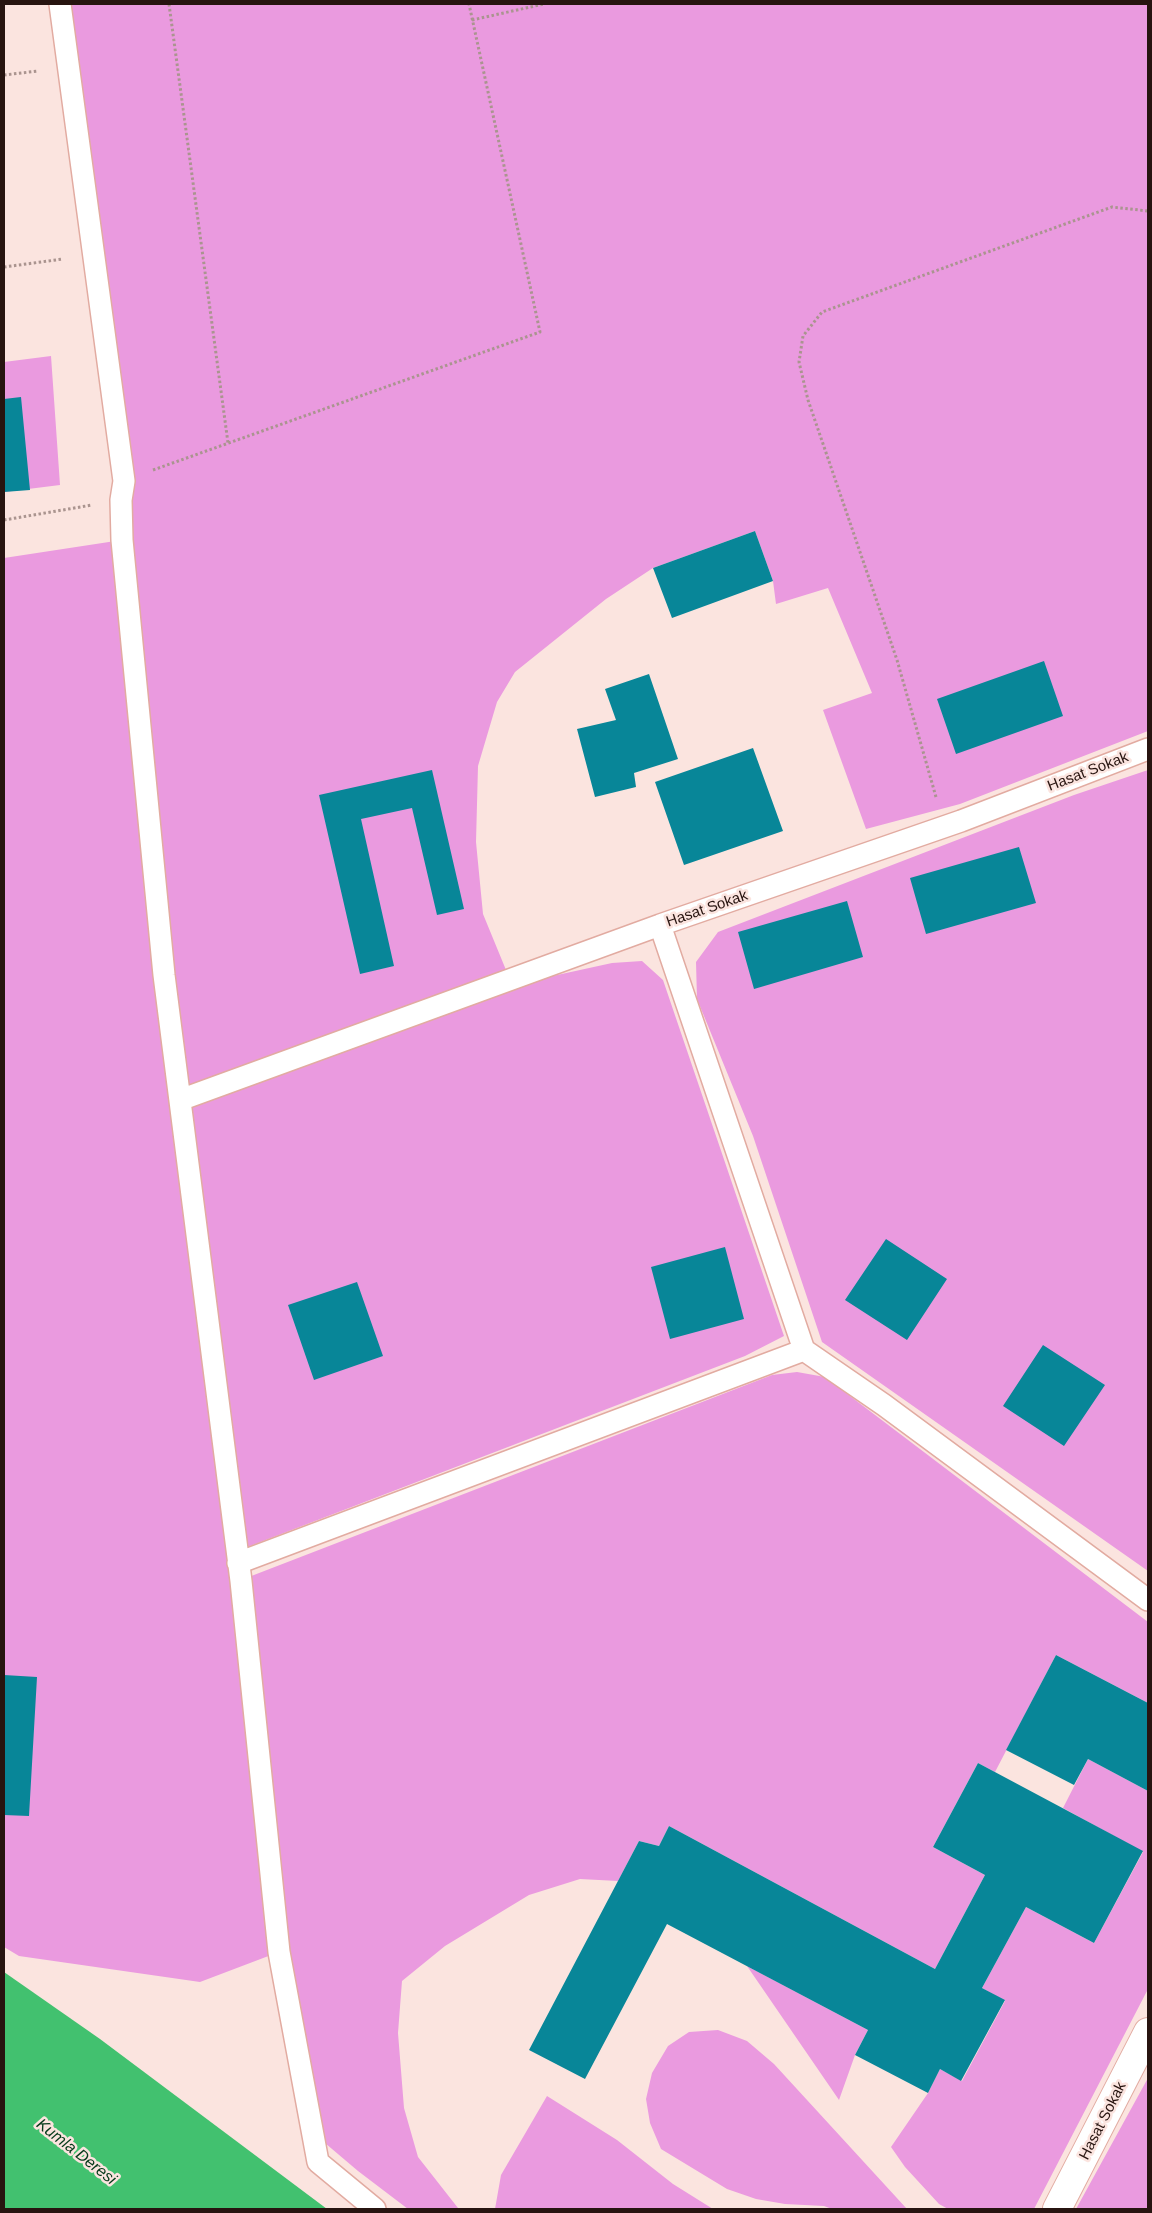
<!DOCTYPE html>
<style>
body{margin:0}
#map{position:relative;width:1152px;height:2213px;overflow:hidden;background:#fbe4df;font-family:Arial,sans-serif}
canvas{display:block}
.frame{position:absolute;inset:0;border:5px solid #271410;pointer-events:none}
</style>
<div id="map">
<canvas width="1152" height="2213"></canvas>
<div class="frame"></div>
</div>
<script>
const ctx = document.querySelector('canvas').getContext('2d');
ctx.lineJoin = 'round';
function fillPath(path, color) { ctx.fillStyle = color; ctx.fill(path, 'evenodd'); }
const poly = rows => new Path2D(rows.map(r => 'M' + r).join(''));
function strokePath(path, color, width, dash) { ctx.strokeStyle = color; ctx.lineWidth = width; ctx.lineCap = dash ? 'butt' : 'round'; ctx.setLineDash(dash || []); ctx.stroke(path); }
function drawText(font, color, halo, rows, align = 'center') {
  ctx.font = font + ' Arial,sans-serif'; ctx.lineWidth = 5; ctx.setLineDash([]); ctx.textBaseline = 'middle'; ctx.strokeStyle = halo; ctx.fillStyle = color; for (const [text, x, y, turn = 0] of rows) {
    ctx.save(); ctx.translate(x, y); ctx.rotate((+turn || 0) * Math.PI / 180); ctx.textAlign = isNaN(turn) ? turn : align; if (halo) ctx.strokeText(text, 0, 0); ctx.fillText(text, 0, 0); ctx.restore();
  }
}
const green = poly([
 [60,4,1148,4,1148,731,960,804,866,829,823,710,872,693,828,588,776,604,773,581,755,531,653,568,606,599,515,672,497,702,478,766,476,842,483,914,506,970,181,1103,548,977,612,963,642,961,663,980,784,1336,745,1356,237,1551,241,1580,772,1375,797,1372,825,1377,1148,1622,1148,1703,1056,1655,995,1772,978,1763,933,1847,985,1875,935,1969,669,1826,659,1846,639,1841,618,1881,580,1879,529,1895,445,1946,402,1981,398,2033,404,2108,418,2157,458,2208,461,2209,408,2209,358,2171,312,2132,279,1952,200,1982,19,1956,4,1947,4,558,122,540],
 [51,356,60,485,4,492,4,362],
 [1148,770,1148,1571,822,1342,753,1136,697,999,696,962,718,932,1074,795],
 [1088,1759,1148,1791,1148,1989,1034,2209,948,2209,939,2204,905,2167,891,2147,928,2093,940,2069,962,2081,1005,2001,982,1988,1026,1907,1094,1943,1143,1852,1063,1808],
 [747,1966,868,2030,855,2055,839,2100],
 [718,2030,747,2041,774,2064,907,2209,832,2209,824,2206,785,2204,756,2199,727,2189,661,2149,650,2123,646,2099,652,2073,668,2046,689,2032],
 [1148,2078,1148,2209,1076,2209],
 [547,2096,617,2140,673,2184,713,2209,495,2209,501,2175]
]);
const water = poly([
 [4,1972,100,2039,327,2209,4,2209]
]);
const building = poly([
 [21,397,30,490,4,492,4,399],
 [755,531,773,581,672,618,653,568],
 [1044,661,1063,716,956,754,937,699],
 [649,674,678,759,634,773,636,787,595,797,577,729,616,720,605,689],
 [753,748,783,831,684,865,655,782],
 [432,770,464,909,437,915,412,808,361,819,394,966,360,974,319,795],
 [1019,847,1036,903,926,934,910,878],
 [847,901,863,957,754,989,738,932],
 [886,1239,947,1279,907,1340,845,1300],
 [725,1247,744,1319,670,1339,651,1267],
 [357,1282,383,1356,314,1380,288,1305],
 [1043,1345,1105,1385,1064,1446,1003,1406],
 [1056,1655,1148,1703,1148,1791,1088,1759,1074,1785,1006,1750],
 [4,1675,37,1677,29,1816,4,1815],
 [978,1763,1143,1851,1094,1943,1026,1907,982,1988,1005,2000,961,2081,940,2069,928,2093,855,2055,868,2030,667,1924,585,2079,529,2050,639,1841,659,1846,669,1826,935,1969,985,1875,933,1847]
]);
const path = poly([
 [169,4,228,443],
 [472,20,544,4],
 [4,75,38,71],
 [4,267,63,259],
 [153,470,540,332,469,4],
 [4,520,92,505],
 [936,797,897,660,808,400,799,362,803,336,822,312,1112,207,1148,211]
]);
const service = poly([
 [60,4,124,481,121,500,122,540,164,975,241,1581,279,1952,318,2162,375,2209],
 [180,1100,660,925],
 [804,1350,660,925,961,821,1148,749],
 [804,1350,884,1405,1148,1600],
 [238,1563,804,1350]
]);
const minor = poly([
 [1057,2209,1148,2032]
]);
const streetNames = [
 ["Hasat Sokak",1088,772,-21],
 ["Hasat Sokak",707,909,-19],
 ["Hasat Sokak",1103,2121,-63]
];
const waterNames = [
 ["Kumla Deresi",76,2152,38]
];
fillPath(green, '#ea9adf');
fillPath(water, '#42c16f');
fillPath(building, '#088698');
strokePath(service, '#e2aba1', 24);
strokePath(minor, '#e2aba1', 30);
strokePath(path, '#aa948f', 3, [2.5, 2.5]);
strokePath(service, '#fff', 21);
strokePath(minor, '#fff', 28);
drawText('15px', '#271410', '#fbe4df', streetNames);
drawText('italic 16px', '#043919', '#fbe4df', waterNames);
</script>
